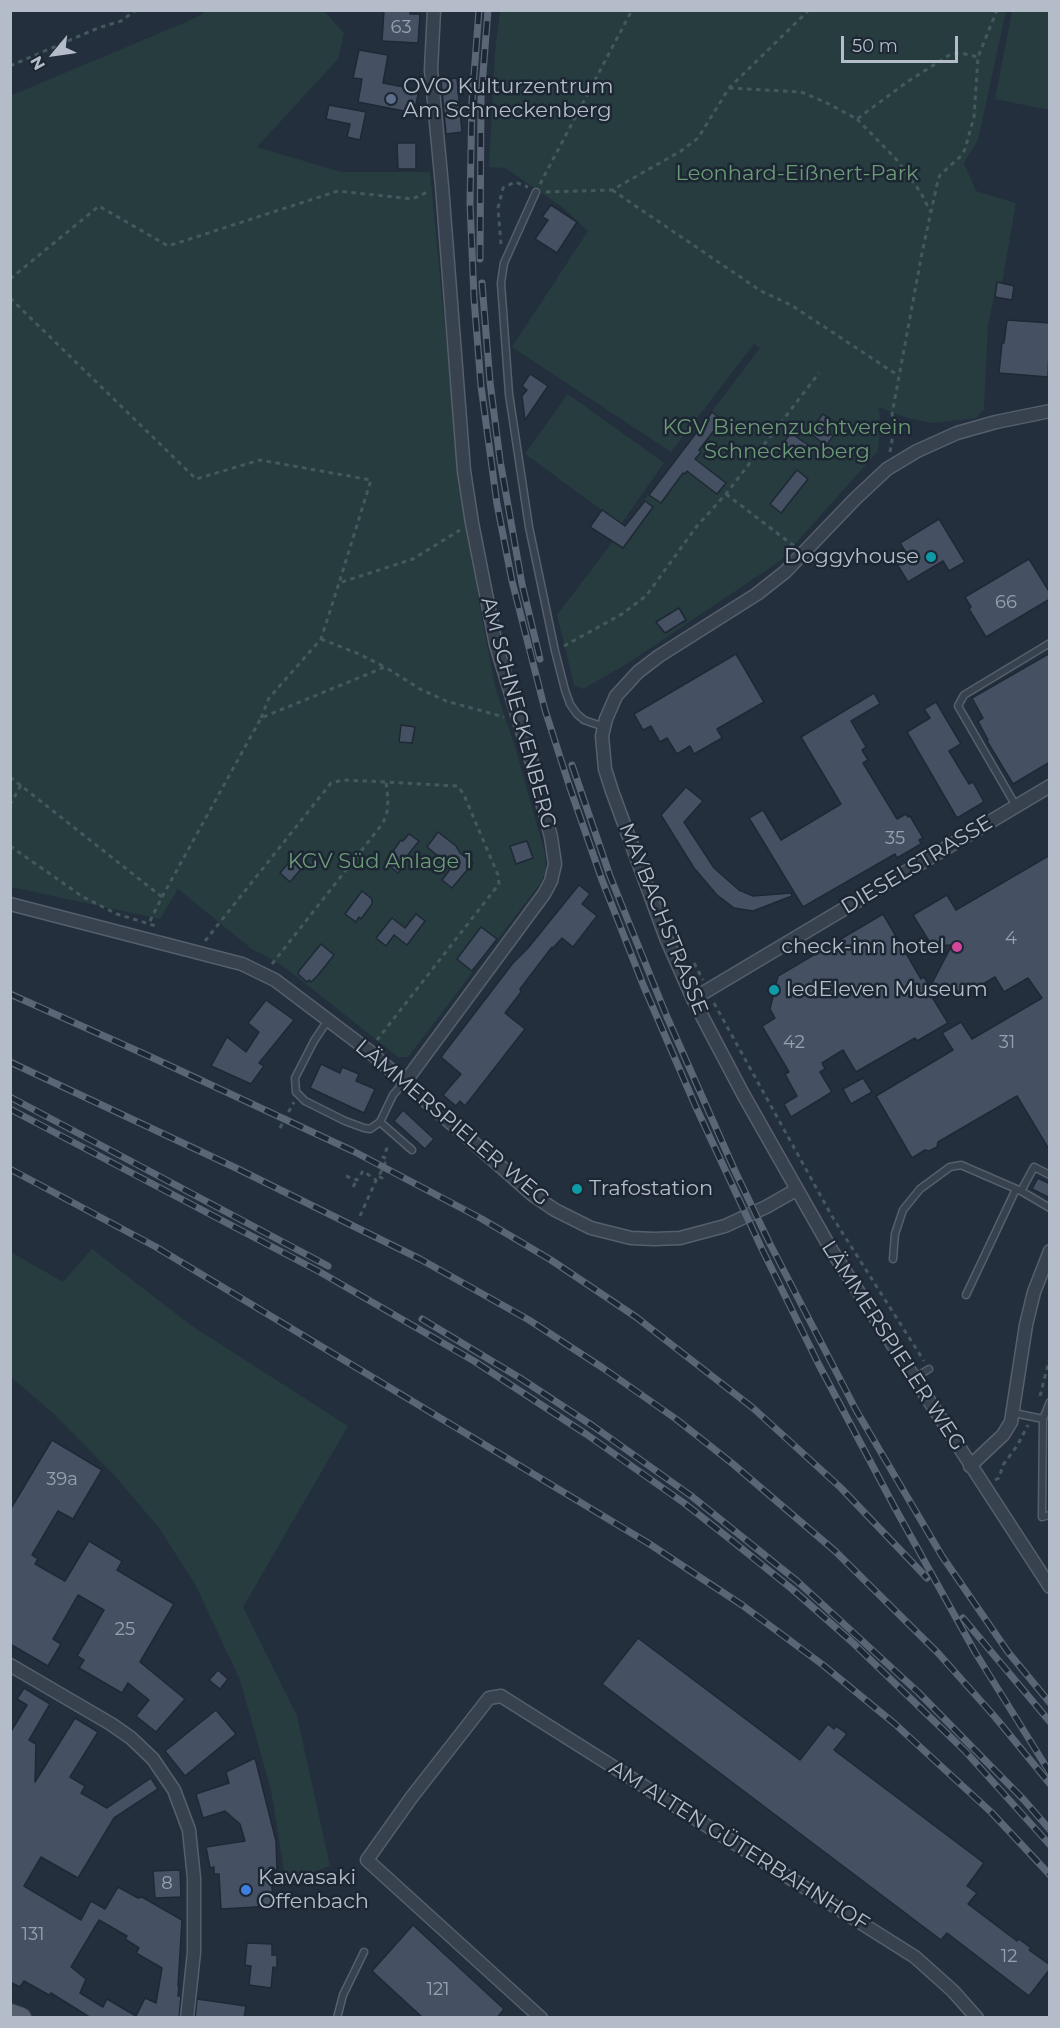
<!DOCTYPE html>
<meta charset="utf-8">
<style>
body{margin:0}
#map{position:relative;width:1060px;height:2028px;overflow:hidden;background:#242f3e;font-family:Montserrat,sans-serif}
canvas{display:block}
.frame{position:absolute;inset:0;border:12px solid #b4bcc9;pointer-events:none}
.north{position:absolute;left:24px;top:24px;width:60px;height:60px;-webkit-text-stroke:4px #1d2633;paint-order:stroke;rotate:241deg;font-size:16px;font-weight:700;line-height:24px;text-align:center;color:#b4bcc9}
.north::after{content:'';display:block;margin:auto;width:21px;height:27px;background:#b4bcc9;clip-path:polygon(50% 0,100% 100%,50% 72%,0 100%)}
.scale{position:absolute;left:841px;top:36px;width:117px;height:27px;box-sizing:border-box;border:3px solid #b4bcc9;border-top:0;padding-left:8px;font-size:18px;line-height:21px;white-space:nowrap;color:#b4bcc9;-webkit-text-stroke:4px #1d2633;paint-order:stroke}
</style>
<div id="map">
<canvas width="1060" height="2028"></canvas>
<div class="frame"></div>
<div class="north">N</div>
<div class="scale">50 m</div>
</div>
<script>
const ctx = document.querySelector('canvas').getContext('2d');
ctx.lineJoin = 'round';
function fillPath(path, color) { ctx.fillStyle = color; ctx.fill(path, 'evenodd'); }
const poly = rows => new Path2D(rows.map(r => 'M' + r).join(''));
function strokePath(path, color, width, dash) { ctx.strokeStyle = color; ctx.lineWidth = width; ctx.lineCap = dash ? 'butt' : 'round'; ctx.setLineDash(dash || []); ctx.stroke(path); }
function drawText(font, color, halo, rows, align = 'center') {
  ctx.font = font + ' Montserrat,sans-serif'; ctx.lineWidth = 5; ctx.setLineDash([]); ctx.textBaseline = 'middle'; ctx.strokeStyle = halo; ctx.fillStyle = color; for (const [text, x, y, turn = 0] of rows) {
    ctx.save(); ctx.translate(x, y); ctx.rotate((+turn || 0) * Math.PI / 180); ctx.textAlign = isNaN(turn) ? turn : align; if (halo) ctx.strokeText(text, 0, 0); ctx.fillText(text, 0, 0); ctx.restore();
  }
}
const green = poly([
 [204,11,324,11,344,33,338,59,257,147,341,172,430,172,460,486,482,619,496,690,516,750,545,854,546,872,539,885,408,1057,398,1057,292,973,270,958,253,950,178,889,160,919,11,887,10,96,186,22,203,14],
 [500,11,1006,11,978,140,964,163,976,191,1016,203,1002,283,997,283,988,325,984,409,976,418,933,423,907,418,878,407,880,419,878,451,780,561,628,663,583,689,574,685,557,615,760,348,754,344,671,452,512,347,588,231,562,207,505,168,489,167,495,53],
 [1012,11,1049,11,1049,110,995,99],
 [568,394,664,463,621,524,525,454],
 [92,1249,192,1326,348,1426,243,1607,297,1716,330,1866,286,1882,271,1790,240,1680,195,1584,159,1528,115,1476,54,1414,11,1377,11,1252,63,1282]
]);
const building = poly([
 [384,10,410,10,410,14,420,14,418,43,382,41,384,10],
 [359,50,388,55,383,83,419,90,414,113,358,102,362,79,353,78,359,50],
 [457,78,462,132,446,134,441,80,457,78],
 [329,105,366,112,360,140,347,137,350,124,326,119,329,105],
 [397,143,416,143,416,169,398,169,397,143],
 [551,205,577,222,557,253,535,239,548,220,542,217,551,205],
 [997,282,1014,286,1012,300,995,297,997,282],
 [1007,320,1050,323,1048,377,999,373,1002,343,1004,343,1007,320],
 [530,374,548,386,525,420,522,396,527,390,522,386,530,374],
 [712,412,722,420,699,450,701,452,695,459,726,483,717,494,687,471,685,474,683,473,661,503,649,495,712,412],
 [823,414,833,422,826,430,833,436,826,446,809,432,823,414],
 [791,433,808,445,799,456,783,443,791,433],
 [797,470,808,479,781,513,770,504,797,470],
 [645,501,653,507,623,548,590,527,602,510,625,526,645,501],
 [939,519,965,562,949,571,943,561,908,582,895,561,907,554,900,543,939,519],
 [1029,559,1050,593,1050,599,986,637,969,609,971,607,965,597,1029,559],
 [679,608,686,620,665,633,656,622,679,608],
 [1050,653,1050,762,1013,784,987,741,988,740,978,721,983,718,972,698,1050,653],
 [736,654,764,702,717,729,722,738,694,754,690,746,677,754,667,738,660,742,651,726,643,730,634,714,736,654],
 [874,693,880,704,851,721,866,747,862,750,868,760,863,763,897,819,906,814,908,817,910,816,923,838,919,840,921,844,897,858,895,854,803,907,749,818,763,810,781,840,841,804,801,737,874,693],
 [936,702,961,744,949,751,969,784,973,782,984,802,957,818,907,732,930,718,924,709,936,702],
 [401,725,415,727,412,743,399,742,401,725],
 [686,787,703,801,684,822,714,868,739,890,753,896,791,893,792,896,753,911,734,908,717,895,694,868,661,815,686,787],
 [438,832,456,846,460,853,473,863,452,888,442,880,452,867,427,847,438,832],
 [409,834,419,841,403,861,406,863,398,873,385,862,401,840,403,841,409,834],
 [527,841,533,858,516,864,510,846,527,841],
 [1050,855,1050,1151,1017,1096,938,1142,937,1147,929,1151,925,1150,912,1158,876,1096,953,1050,942,1033,961,1022,972,1039,1042,998,1028,978,1004,992,995,977,961,997,954,985,932,997,948,1023,917,1041,915,1038,856,1072,843,1050,822,1063,825,1069,820,1072,832,1092,791,1117,784,1104,797,1096,785,1074,789,1072,762,1026,775,1018,770,1009,778,976,883,914,921,979,924,977,930,987,952,945,932,946,913,915,947,895,956,910,1050,855],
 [291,860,301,869,290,882,280,873,291,860],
 [579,885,590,894,582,904,597,916,573,947,562,938,553,948,552,947,520,989,521,992,505,1013,525,1029,465,1106,460,1101,456,1106,443,1095,461,1074,441,1057,513,963,528,948,579,885],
 [362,891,372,899,372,904,361,919,359,917,356,922,345,914,362,891],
 [416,914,425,921,407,945,394,935,386,946,376,938,392,918,405,928,416,914],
 [481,927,497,939,472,971,457,959,481,927],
 [321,944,334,955,318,975,311,982,309,980,307,982,298,974,299,971,321,944],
 [266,1000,294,1020,259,1063,264,1066,251,1084,211,1066,227,1037,246,1052,259,1032,248,1023,266,1000],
 [321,1064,340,1073,342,1067,359,1074,356,1081,375,1089,364,1113,310,1088,321,1064],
 [863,1078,872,1092,851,1104,843,1089,863,1078],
 [403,1110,434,1139,425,1149,394,1121,403,1110],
 [1038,1178,1050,1184,1050,1198,1032,1189,1038,1178],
 [52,1440,102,1470,73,1519,58,1511,32,1555,38,1559,35,1564,65,1581,89,1541,122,1561,117,1570,174,1604,140,1662,185,1699,156,1732,136,1716,149,1700,128,1683,122,1693,79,1668,84,1660,77,1656,104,1610,78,1595,53,1639,61,1644,48,1666,10,1644,10,1510,52,1440],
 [638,1638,800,1760,828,1724,834,1729,836,1726,847,1734,834,1750,984,1863,967,1886,977,1893,968,1904,1017,1941,1019,1939,1031,1948,1029,1950,1050,1965,1050,1969,1029,1996,947,1933,941,1940,602,1684,638,1638],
 [218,1670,228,1679,220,1689,209,1680,218,1670],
 [24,1688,50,1704,29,1740,36,1744,35,1782,75,1718,98,1732,70,1777,85,1786,81,1793,107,1808,151,1778,158,1789,114,1818,78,1878,41,1857,24,1886,81,1920,91,1901,105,1909,118,1887,138,1898,142,1897,182,1920,178,1986,179,1986,178,1996,181,1996,179,2018,91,2018,51,1993,49,1995,24,1981,20,1987,10,1982,10,1733,27,1705,17,1699,24,1688],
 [99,1920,127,1936,125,1939,139,1948,136,1953,162,1968,156,2003,145,1998,136,2016,107,1999,103,2007,80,1993,86,1979,71,1967,99,1920],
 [216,1710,236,1734,185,1776,165,1751,216,1710],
 [255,1758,276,1841,277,1870,271,1870,273,1906,221,1909,219,1874,214,1874,214,1867,210,1868,206,1847,245,1841,240,1824,225,1811,203,1818,196,1794,229,1783,226,1772,255,1758],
 [180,1870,181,1897,155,1898,153,1871,180,1870],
 [413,1925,504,2009,497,2018,423,2018,372,1971,413,1925],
 [247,1943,272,1944,272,1955,277,1955,277,1968,273,1967,271,1988,249,1985,251,1966,245,1965,247,1943],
 [197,1999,246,2006,244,2018,195,2018,197,1999]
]);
const path = poly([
 [10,66,98,28,121,21,136,10],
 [729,88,801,92,827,103,857,119,907,82,951,54,961,53,978,57],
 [857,119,896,159,921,193,930,211],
 [540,184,632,10],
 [612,190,761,291,791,305,899,376],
 [546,192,612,190,681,151,698,138,729,88,809,10],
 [501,244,498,208,503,188,515,182,528,187],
 [10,279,99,206,168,246,338,191,412,199,430,191],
 [10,298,196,479,260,460,371,480,339,583],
 [890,452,894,429,892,414,922,253,938,180,940,175,962,155,965,149,974,117,978,57,997,10],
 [726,494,794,546],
 [321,639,359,654,385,667],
 [564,646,622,614,646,596,697,526,726,494,819,373],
 [261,718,269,698,321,639,339,583,413,559,460,530],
 [10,777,162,897,149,923],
 [10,805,21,785],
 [10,846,83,897,117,914,159,927],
 [162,897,261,718,385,667,420,689,446,701,504,717],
 [205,941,331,783,343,780,386,782],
 [694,963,703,980],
 [272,964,383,823,387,812,388,800,386,782,458,786,464,795,498,875,499,884,377,1040],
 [714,1003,833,1218,924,1361],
 [280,1128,294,1102],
 [346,1176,357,1180,363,1171,376,1180],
 [353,1187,357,1180],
 [360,1216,378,1176,382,1178,383,1176,380,1174,387,1159,383,1157,389,1144],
 [1040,1396,1050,1357],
 [995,1480,999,1478,1003,1465,1017,1446,1028,1425]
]);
const service = poly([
 [536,192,504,263,501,283,509,394,529,527,555,651,565,690,570,704,577,714,584,720,604,727],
 [1016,806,958,706,964,695,1050,643],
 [328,1020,314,1041,295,1078,296,1092,305,1101,345,1121,364,1128,370,1129,380,1122,393,1095,404,1082],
 [380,1122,412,1150],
 [1050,1175,1034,1167,1021,1191,1050,1208],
 [893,1259,895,1234,903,1210,920,1189,950,1167,961,1165,1021,1191],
 [966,1295,1016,1189],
 [914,1378,929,1369],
 [1014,1413,1043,1419,1050,1402],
 [1043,1419,1042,1517,1050,1515],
 [337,2018,343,1995,364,1952]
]);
const minor = poly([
 [1050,411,996,422,957,433,917,451,887,469,855,499,785,572,757,594,659,656,638,672,616,696,606,719,602,736,605,769,612,791,666,938,693,999,743,1094,832,1251,1050,1587],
 [10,904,242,964,275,980,369,1051,533,1195,555,1210,591,1228,631,1238,654,1239,680,1238,725,1226,766,1207,796,1190],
 [693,999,1050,786],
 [405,1082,544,894,551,881,555,864,551,837,532,763,496,645,472,523,464,471,442,186,431,70,434,10],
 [970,1466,1003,1435,1011,1422,1026,1325,1034,1292,1050,1251],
 [10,1665,111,1724,131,1738,153,1759,174,1790,189,1830,194,1878,194,1952,187,2018],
 [541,2018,367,1860,411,1798,489,1698,501,1696,915,1957,953,1991,977,2018]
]);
const primary = poly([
 [10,2014,21,2018]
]);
const rail = poly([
 [479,10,472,101,470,203,474,298,481,386,497,504,512,581,545,710,570,788,602,880,644,987,695,1105,761,1247,819,1365,895,1508,975,1652,1050,1773],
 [480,259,481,99,488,10],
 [482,283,490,382,500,460,522,584,540,659],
 [572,765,610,876,667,1017,735,1171,770,1244,856,1410,942,1556,1008,1652,1050,1703],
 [10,994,151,1057,353,1151,482,1219,551,1260,636,1317,753,1408,841,1488,927,1578],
 [10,1062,236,1168,420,1259,529,1320,603,1368,676,1419,733,1464,835,1551,938,1653,995,1717,1050,1784],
 [10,1097,328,1266],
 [10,1109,320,1272,474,1361,586,1434,684,1503,726,1536,792,1589,851,1641,965,1751,1050,1845],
 [10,1169,156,1247,648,1543,742,1605,823,1665,895,1724,991,1812,1050,1875],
 [422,1319,520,1378,593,1426,690,1495,797,1581,918,1692,1024,1800,1050,1830],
 [963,1618,1050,1722]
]);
const markers = [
 [391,99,6,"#5c6f8a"],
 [931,557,6,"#0f9aa8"],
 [957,947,6,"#d1479c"],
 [774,990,6,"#0f9aa8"],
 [577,1189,6,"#0f9aa8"],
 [246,1890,6,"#3f7fe0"]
];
const numberNames = [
 ["63",401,28],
 ["66",1006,603],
 ["35",895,839],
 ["4",1011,939],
 ["42",794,1043],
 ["31",1007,1043],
 ["39a",62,1480],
 ["25",125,1630],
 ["8",167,1884],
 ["131",33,1935],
 ["12",1009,1957],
 ["121",438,1990]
];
const poiNames = [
 ["OVO Kulturzentrum",403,87],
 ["Am Schneckenberg",403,111],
 ["Doggyhouse",919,557,"right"],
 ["check-inn hotel",945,947,"right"],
 ["ledEleven Museum",786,990],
 ["Trafostation",589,1189],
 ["Kawasaki",258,1878],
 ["Offenbach",258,1902]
];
const parkNames = [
 ["Leonhard-Eißnert-Park",797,174],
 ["KGV Bienenzuchtverein",787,428],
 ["Schneckenberg",787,452],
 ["KGV Süd Anlage 1",380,862]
];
const streetNames = [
 ["AM SCHNECKENBERG",518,713,75],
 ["DIESELSTRASSE",917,865,-31],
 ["MAYBACHSTRASSE",663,919,68],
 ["LÄMMERSPIELER WEG",452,1123,40],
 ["LÄMMERSPIELER WEG",893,1346,57],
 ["AM ALTEN GÜTERBAHNHOF",739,1846,32]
];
fillPath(green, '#263c3f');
fillPath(building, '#455162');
strokePath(building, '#1f2835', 1.5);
strokePath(service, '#565f6c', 9);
strokePath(minor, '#565f6c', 15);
strokePath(primary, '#414a57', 22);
strokePath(path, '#44595c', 3, [4.5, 4.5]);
strokePath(service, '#38414e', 6);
strokePath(minor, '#38414e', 12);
strokePath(primary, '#56606e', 20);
strokePath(rail, '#5a6575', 7);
strokePath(rail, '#1d2633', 4.5, [14]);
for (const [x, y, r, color] of markers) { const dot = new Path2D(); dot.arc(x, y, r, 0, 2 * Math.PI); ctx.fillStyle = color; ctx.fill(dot); strokePath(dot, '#1d2633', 2); }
drawText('18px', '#98a1af', null, numberNames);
drawText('21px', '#b4bcc9', '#1d2633', poiNames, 'left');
drawText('21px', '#6b9a76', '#1d2633', parkNames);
drawText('21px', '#b4bcc9', '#1d2633', streetNames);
</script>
